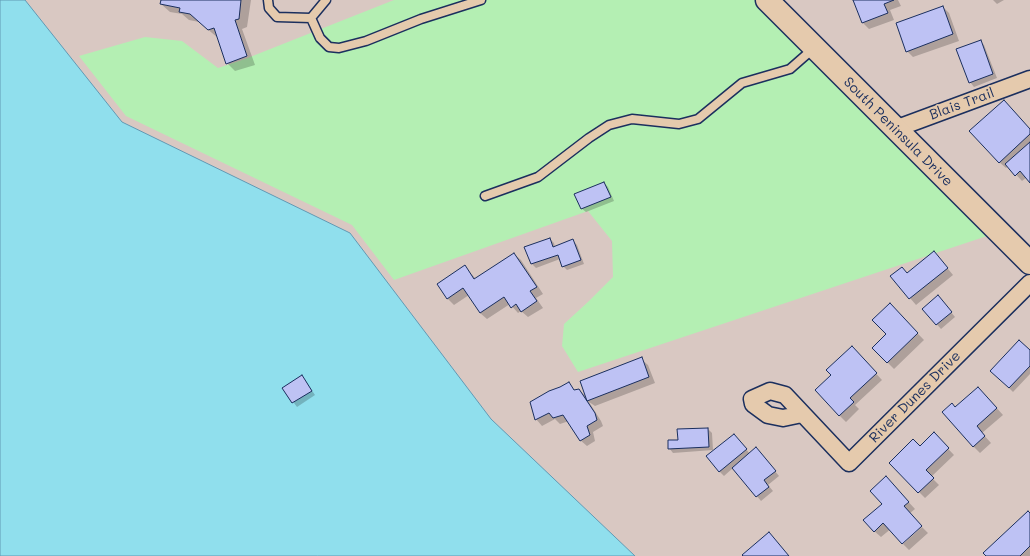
<!DOCTYPE html>
<style>
body{margin:0}
canvas{display:block;background:#d9c8c2}
</style>
<canvas width="1030" height="556"></canvas>
<script>
const ctx = document.querySelector('canvas').getContext('2d');
ctx.lineJoin = 'round';
function fillPath(path, color) { ctx.fillStyle = color; ctx.fill(path, 'evenodd'); }
const poly = rows => new Path2D(rows.map(r => 'M' + r).join(''));
function strokePath(path, color, width, dash) { ctx.strokeStyle = color; ctx.lineWidth = width; ctx.lineCap = dash ? 'butt' : 'round'; ctx.setLineDash(dash || []); ctx.stroke(path); }
function drawText(font, color, halo, rows, align = 'center') {
  ctx.font = font + ' Mali,sans-serif'; ctx.lineWidth = 3.5; ctx.setLineDash([]); ctx.textBaseline = 'middle'; ctx.strokeStyle = halo; ctx.fillStyle = color; for (const [text, x, y, turn = 0] of rows) {
    ctx.save(); ctx.translate(x, y); ctx.rotate((+turn || 0) * Math.PI / 180); ctx.textAlign = isNaN(turn) ? turn : align; if (halo) ctx.strokeText(text, 0, 0); ctx.fillText(text, 0, 0); ctx.restore();
  }
}
const green = poly([
 [394,0,756,0,888,135,890,141,893,140,990,235,578,372,562,346,564,324,589,301,613,277,612,241,588,211,394,280,352,225,126,116,79,56,145,37,182,41,218,68,245,59]
]);
const water = poly([
 [0,0,25,0,122,122,350,233,491,419,635,556,0,556,0,0]
]);
const shadow = poly([
 [162,0,251,0,247,27,242,29,255,65,235,71,227,63,218,38,199,22,189,20,182,14,170,12,161,4],
 [854,0,898,0,901,6,890,10,894,20,869,29,863,23],
 [993,0,1004,0,997,4],
 [943,7,949,13,959,41,913,57,907,51],
 [980,41,984,45,997,78,974,87,970,82],
 [1030,130,1030,181,1027,177,1022,181,1008,166,1006,168,999,162],
 [604,183,608,187,614,201,586,212,581,208],
 [550,239,554,243,555,247,573,241,577,245,584,264,567,270,563,266,560,259,536,268,532,264],
 [514,254,521,260,543,294,536,298,543,308,528,317,521,311,518,313,510,304,487,319,480,313,469,295,454,305,447,298,465,267,476,279],
 [940,259,953,275,916,305,910,298,907,274],
 [942,301,955,317,941,329,923,309],
 [890,305,924,340,894,369,873,348,887,334],
 [1030,351,1030,374,1013,392,992,371],
 [858,354,882,380,855,405,859,409,846,422,839,415],
 [641,359,648,365,655,383,595,406,589,402,601,421,603,426,593,432,595,441,587,446,580,440,569,421,560,424,555,419,542,426,536,419,568,383,575,391,579,390,588,398],
 [302,376,315,395,297,407,283,388],
 [984,394,1003,415,982,433,991,443,980,453,973,446,956,408],
 [708,429,712,433,713,450,673,453,669,448,679,441],
 [934,434,954,455,931,477,939,485,925,498,890,463,920,447],
 [738,439,750,454,760,453,779,476,768,485,773,491,761,501,733,468,724,476,719,471],
 [892,484,915,509,881,537,874,531,883,504],
 [1030,514,1030,556,987,556],
 [922,527,928,533,909,550,903,544]
]);
const building = poly([
 [161,0,241,0,239,19,235,20,247,56,226,64,214,28,208,30,190,14,179,12,180,8,160,4,161,0],
 [853,0,894,0,884,4,888,13,862,23,853,0],
 [943,6,953,34,906,52,896,23,943,6],
 [981,40,993,74,969,83,956,49,981,40],
 [1004,100,1030,129,1030,134,999,163,969,131,1004,100],
 [1030,142,1030,183,1020,171,1015,176,1005,164,1030,142],
 [604,182,611,197,581,209,574,194,604,182],
 [550,238,553,247,573,239,581,260,562,267,558,255,531,264,524,247,550,238],
 [934,251,948,268,909,299,890,276,902,267,907,273,934,251],
 [514,253,537,287,530,291,537,301,521,312,516,304,511,308,504,297,480,313,463,288,447,299,437,284,465,265,474,279,514,253],
 [938,295,952,312,936,325,922,309,938,295],
 [890,303,918,333,887,363,872,348,886,334,872,320,890,303],
 [1019,340,1030,350,1030,366,1009,388,990,371,1019,340],
 [852,346,877,373,850,398,854,402,839,416,815,390,831,375,826,370,852,346],
 [642,357,649,377,587,401,580,381,642,357],
 [302,375,312,391,292,403,282,388,302,375],
 [569,382,574,390,579,389,595,413,597,420,587,426,590,435,580,441,563,415,553,418,549,413,535,420,530,402,549,391,560,387,569,382],
 [978,387,997,408,977,426,985,436,973,447,942,412,952,403,955,407,978,387],
 [708,428,709,447,668,449,668,440,678,440,677,429,708,428],
 [934,432,949,448,926,470,934,478,918,493,889,463,913,439,920,446,934,432],
 [734,434,747,449,719,472,706,456,734,434],
 [756,447,776,471,764,480,769,487,756,497,732,468,756,447],
 [886,476,909,502,904,506,922,526,902,544,883,523,874,532,863,520,882,504,870,491,886,476],
 [1028,511,1030,513,1030,546,1020,556,986,556,983,553,1028,511],
 [769,532,789,556,743,556,742,555,769,532]
]);
const lane = poly([
 [268,0,269,8,277,17,311,18],
 [326,0,311,18,320,38,329,47,339,48,366,41,421,19,481,0],
 [485,196,538,177,589,138,609,125,632,119,679,124,698,119,742,83,790,69,814,48]
]);
const street = poly([
 [895,129,1030,79],
 [802,414,783,418,768,415,753,404,752,399,770,391,785,395,849,463,1030,283]
]);
const secondary = poly([
 [767,0,1030,263]
]);
const streetNames = [
 ["Blais Trail",962,104,-20],
 ["South Peninsula Drive",898,132,45],
 ["River Dunes Drive",915,397,-45]
];
fillPath(green, '#b4efb3');
fillPath(water, '#90dfed');
strokePath(water, '#6199b4', 1);
fillPath(shadow, '#0003');
fillPath(building, '#bec2f4');
strokePath(building, '#1b2f5e', 1);
strokePath(lane, '#1b2f5e', 11);
strokePath(street, '#1b2f5e', 19);
strokePath(secondary, '#1b2f5e', 25);
strokePath(lane, '#e5caad', 8);
strokePath(street, '#e5caad', 16);
strokePath(secondary, '#e5caad', 22);
drawText('14px', '#1b2f5e', '#e5caad', streetNames);
</script>
